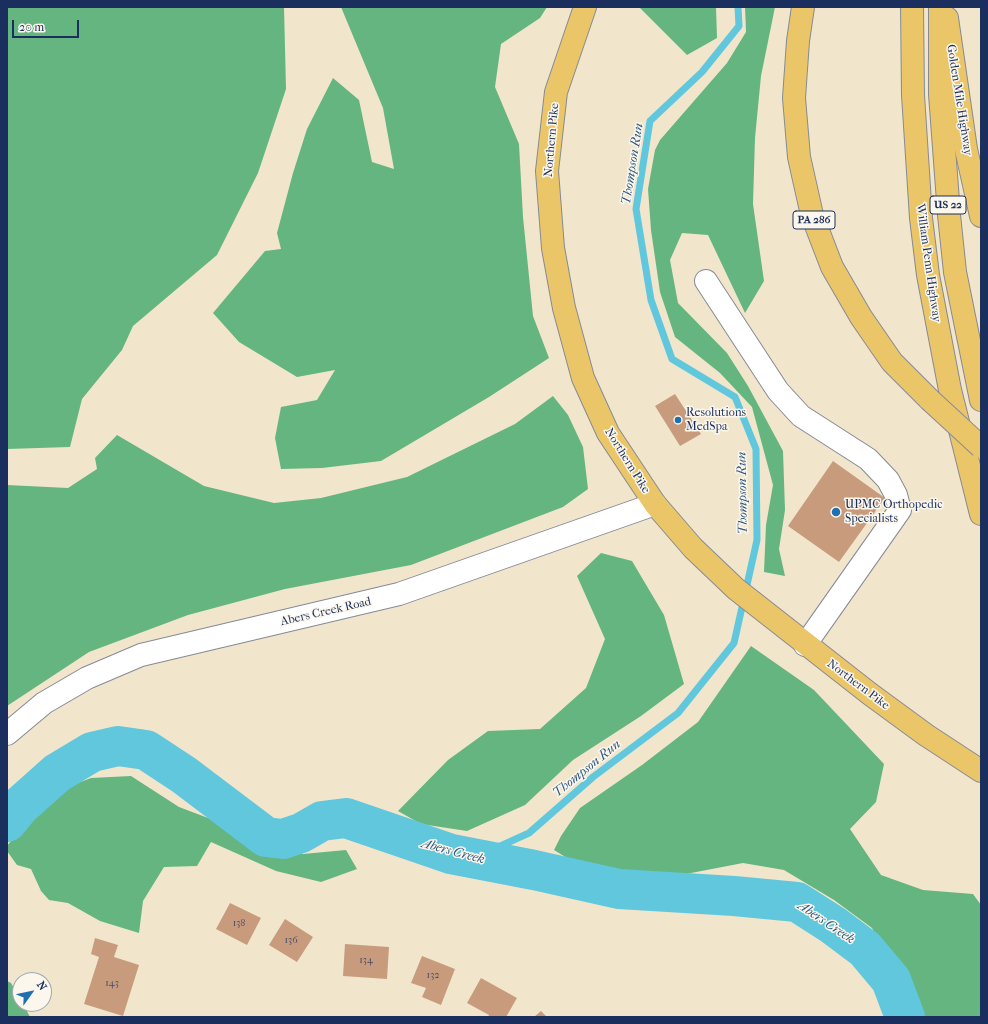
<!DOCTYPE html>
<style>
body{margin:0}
#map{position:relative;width:988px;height:1024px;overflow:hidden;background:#f1e6cc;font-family:"IM FELL French Canon",serif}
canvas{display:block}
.frame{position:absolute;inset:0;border:8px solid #1b2f5e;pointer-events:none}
.north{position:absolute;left:12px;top:972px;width:40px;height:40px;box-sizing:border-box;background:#fbf7ec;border:1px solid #a1a7b3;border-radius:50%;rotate:57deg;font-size:11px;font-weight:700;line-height:16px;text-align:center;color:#1b2f5e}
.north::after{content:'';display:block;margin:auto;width:14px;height:18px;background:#1f6fb2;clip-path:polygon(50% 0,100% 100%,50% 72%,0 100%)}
.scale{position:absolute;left:12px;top:20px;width:67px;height:18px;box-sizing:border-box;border:2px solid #1b2f5e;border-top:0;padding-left:5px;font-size:12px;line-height:14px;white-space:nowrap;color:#1b2f5e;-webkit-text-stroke:3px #fbf7ec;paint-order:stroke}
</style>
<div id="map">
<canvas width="988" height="1024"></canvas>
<div class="frame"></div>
<div class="north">N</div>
<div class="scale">20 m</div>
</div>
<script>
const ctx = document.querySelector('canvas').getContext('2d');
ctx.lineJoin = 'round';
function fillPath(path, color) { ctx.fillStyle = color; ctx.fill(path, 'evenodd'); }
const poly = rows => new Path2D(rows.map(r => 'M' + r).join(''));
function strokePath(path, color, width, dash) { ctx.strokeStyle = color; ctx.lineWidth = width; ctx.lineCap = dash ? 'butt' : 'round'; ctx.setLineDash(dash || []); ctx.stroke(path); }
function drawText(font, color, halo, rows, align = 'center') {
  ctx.font = font + ' "IM FELL French Canon",serif'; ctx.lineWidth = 3; ctx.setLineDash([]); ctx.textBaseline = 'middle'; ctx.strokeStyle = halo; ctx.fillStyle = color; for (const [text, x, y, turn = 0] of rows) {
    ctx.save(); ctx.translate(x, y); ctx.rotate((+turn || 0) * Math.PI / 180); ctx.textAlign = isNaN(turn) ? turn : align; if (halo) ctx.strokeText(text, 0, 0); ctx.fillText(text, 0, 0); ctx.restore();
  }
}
const forest = poly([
 [7,7,284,7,286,89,258,173,217,255,133,326,122,350,82,399,70,447,7,449],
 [341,7,547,7,540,18,501,44,495,87,519,144,523,217,533,316,549,358,489,397,381,461,322,468,281,469,275,438,281,407,317,400,335,370,297,377,239,342,213,313,265,251,281,249,277,233,293,173,307,129,333,78,359,100,372,162,394,169,383,108],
 [639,7,716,7,717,38,687,55],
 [745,7,775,7,761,76,755,138,753,204,764,281,745,313,708,235,682,233,670,260,678,303,727,353,748,386,783,451,785,510,779,549,785,576,764,572,766,525,773,485,752,407,720,373,675,337,660,292,651,230,648,189,655,150,660,140,727,63,746,32],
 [553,396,568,415,583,447,588,489,563,507,411,565,285,589,188,615,89,652,7,706,7,485,68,488,97,469,95,458,117,435,204,486,274,503,321,498,407,477,515,424],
 [601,553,632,561,664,615,684,684,641,716,573,760,525,805,467,831,421,824,398,811,448,760,488,731,540,729,586,688,605,639,577,576],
 [751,646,814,690,884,764,876,802,850,829,881,875,923,890,973,894,981,905,981,1017,922,1017,893,971,872,928,834,900,784,870,743,863,665,878,616,874,590,872,554,850,561,836,580,808,642,765,698,722],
 [131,776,179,807,303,854,346,850,357,869,321,882,276,871,211,842,197,866,164,867,143,901,139,933,100,921,68,903,49,900,41,891,31,869,17,865,7,851,7,846,49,794,91,778],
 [7,981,11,983,20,999,20,1004,23,1004,30,1017,7,1017]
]);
const stream = poly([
 [474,858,529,833,593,777,678,713,734,643,757,540,756,449,735,397,672,359,651,300,636,209,650,121,702,72,739,26,738,7]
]);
const river = poly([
 [7,822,20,806,57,773,92,752,118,746,146,750,184,775,266,837,283,839,301,833,322,821,346,818,451,854,534,870,619,889,734,896,797,902,833,925,865,949,891,980,905,1017]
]);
const building = poly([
 [675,394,701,434,680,446,655,406],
 [833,461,885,498,839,562,788,526],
 [230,903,261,918,247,945,216,929],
 [285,919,313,937,297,962,269,945],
 [95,938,118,945,114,957,139,965,123,1016,84,1004,99,957,91,954],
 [345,944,389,947,387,979,343,976],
 [422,956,455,969,441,1005,422,997,426,988,411,983],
 [481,978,517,998,506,1017,488,1017,489,1015,467,1003],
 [541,1011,547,1017,534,1017]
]);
const minor = poly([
 [706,281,778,391,801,416,868,459,888,480,896,495,900,510,805,645],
 [7,734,44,703,87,678,141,655,399,594,655,504]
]);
const major = poly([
 [585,7,556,92,547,171,553,248,564,308,583,378,608,433,655,504,693,548,736,589,870,694,926,735,981,771],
 [803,7,798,41,794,98,799,157,812,215,832,267,861,317,892,362,930,400],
 [947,18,966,149,981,216]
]);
const highway = poly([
 [912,7,913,95,921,218,928,275,950,390,981,514],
 [940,7,940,94,949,215,955,272,981,400]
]);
const majorBridge = poly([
 [930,400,981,447]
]);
const markers = [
 [678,420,4,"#1f6fb2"],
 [836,512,5,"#1f6fb2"]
];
const numberNames = [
 ["138",239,924],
 ["136",291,941],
 ["134",366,961],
 ["132",433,976],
 ["143",112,984]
];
const shields = [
 [948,205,36],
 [814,220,42]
];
const shieldNames = [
 ["US 22",948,205],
 ["PA 286",814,220]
];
const streetNames = [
 ["Golden Mile Highway",959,100,81],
 ["Northern Pike",552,140,-85],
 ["William Penn Highway",928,263,82],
 ["Northern Pike",627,461,58],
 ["Abers Creek Road",326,612,-13],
 ["Northern Pike",858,685,37]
];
const poiNames = [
 ["Resolutions",686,413],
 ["MedSpa",686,427],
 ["UPMC Orthopedic",845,505],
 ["Specialists",845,519]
];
const waterNames = [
 ["Thompson Run",633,164,-81],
 ["Thompson Run",743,493,-91],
 ["Thompson Run",587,769,-39],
 ["Abers Creek",453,852,15],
 ["Abers Creek",826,923,34]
];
fillPath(forest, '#64b580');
strokePath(stream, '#60c7dd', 7);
strokePath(river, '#60c7dd', 40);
fillPath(building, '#c89b7d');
strokePath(minor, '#868a95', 24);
strokePath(major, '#868a95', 24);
strokePath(highway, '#868a95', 24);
strokePath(minor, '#fff', 22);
strokePath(major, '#ebc669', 22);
strokePath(highway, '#ebc669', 22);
strokePath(majorBridge, '#868a95', 24, []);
strokePath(majorBridge, '#ebc669', 22);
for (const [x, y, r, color] of markers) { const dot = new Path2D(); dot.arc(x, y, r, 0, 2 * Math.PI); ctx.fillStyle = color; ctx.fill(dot); strokePath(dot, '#fbf7ec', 1.5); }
drawText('10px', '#464a66', null, numberNames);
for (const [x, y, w] of shields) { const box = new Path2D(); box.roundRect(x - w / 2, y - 9, w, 18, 3); ctx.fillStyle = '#fbf7ec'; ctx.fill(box); strokePath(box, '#1b2f5e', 1); }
drawText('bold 11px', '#1b2f5e', null, shieldNames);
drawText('12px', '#1b2f5e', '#fbf7ec', streetNames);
drawText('12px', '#1b2f5e', '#fbf7ec', poiNames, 'left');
drawText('italic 13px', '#2c557e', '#fbf7ec', waterNames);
</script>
